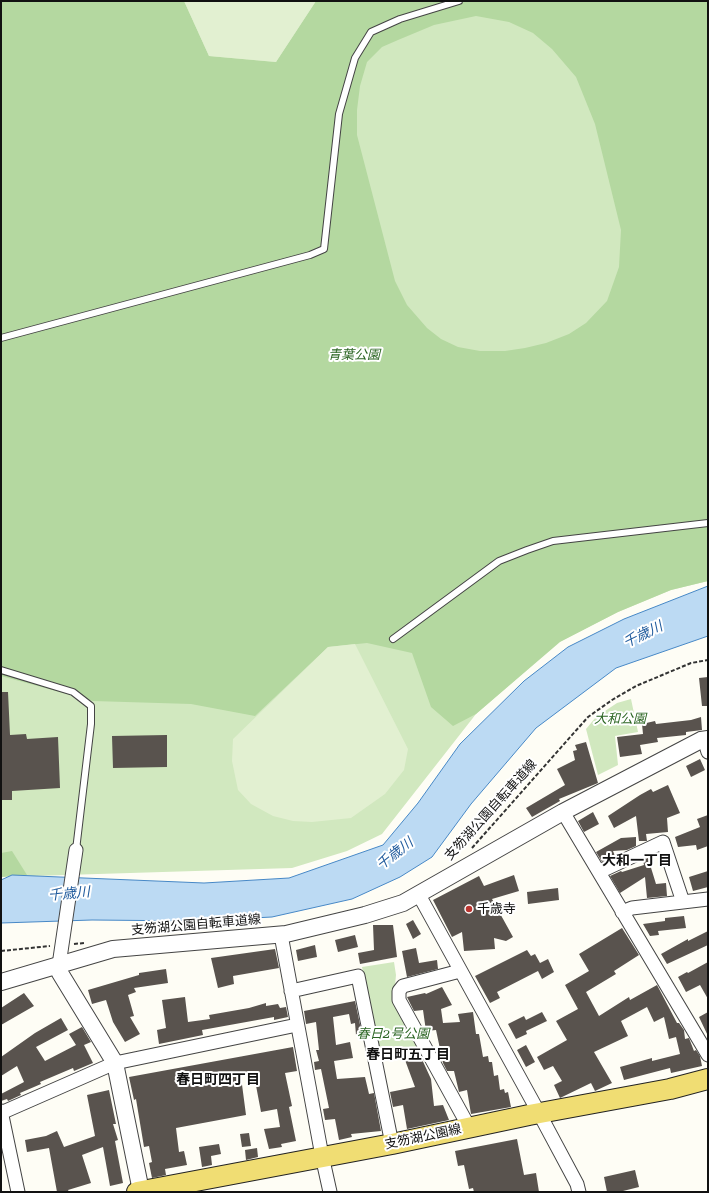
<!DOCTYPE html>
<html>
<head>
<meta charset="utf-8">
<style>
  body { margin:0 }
  #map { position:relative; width:709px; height:1193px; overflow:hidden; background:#fefdf5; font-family:"Roboto Serif",serif }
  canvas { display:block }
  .frame { position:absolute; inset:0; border:2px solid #111; pointer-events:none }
</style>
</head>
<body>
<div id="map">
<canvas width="709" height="1193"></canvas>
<div class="frame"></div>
</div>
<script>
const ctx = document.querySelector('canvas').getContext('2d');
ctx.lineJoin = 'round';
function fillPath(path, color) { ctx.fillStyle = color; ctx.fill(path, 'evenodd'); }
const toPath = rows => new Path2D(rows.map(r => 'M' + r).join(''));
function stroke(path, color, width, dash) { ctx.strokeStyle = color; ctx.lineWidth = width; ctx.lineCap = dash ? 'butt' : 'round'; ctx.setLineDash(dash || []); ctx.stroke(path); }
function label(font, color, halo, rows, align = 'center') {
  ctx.font = font + ' "Roboto Serif","Noto Sans JP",serif'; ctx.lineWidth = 4; ctx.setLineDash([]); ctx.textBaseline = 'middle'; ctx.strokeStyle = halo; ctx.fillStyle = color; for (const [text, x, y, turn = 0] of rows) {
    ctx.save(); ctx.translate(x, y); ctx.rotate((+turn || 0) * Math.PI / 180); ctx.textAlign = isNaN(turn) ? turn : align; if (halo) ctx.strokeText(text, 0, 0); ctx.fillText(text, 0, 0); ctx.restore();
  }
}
fillPath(toPath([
  [1,1,708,1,708,581,671,590,618,612,559,642,476,714,382,834,347,851,292,868,1,877],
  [631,699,638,732,615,736,618,765,598,775,586,729,596,717,617,703],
  [394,962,396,975,394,996,419,1047,379,1057,362,967]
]), '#d1e8bf');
fillPath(toPath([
  [1,1,184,1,209,56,276,62,316,1,708,1,708,581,671,590,618,612,560,642,476,714,453,726,431,707,412,653,367,643,328,647,255,716,191,704,93,701,1,676],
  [476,16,509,22,533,33,552,49,576,77,595,124,621,230,619,267,607,301,586,323,569,334,546,343,525,348,505,351,480,351,458,347,441,339,427,328,407,305,395,281,357,135,357,110,360,86,367,62,382,47,398,40,434,25],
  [12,851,27,875,1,877,1,853]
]), '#b4d8a0');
fillPath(toPath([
  [184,1,316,1,276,62,209,56],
  [355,644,408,749,404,770,385,794,351,818,312,822,293,821,273,816,251,804,238,790,232,761,233,739,328,647]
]), '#e2f0d1');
const water = toPath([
  [708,586,708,636,616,668,536,728,471,804,432,857,400,877,352,899,272,917,196,921,92,920,1,923,1,880,12,875,204,883,289,878,383,845,418,803,460,744,524,681,568,647,624,619,708,586]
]);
fillPath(water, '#bcdaf3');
stroke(water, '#4788c6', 1);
fillPath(toPath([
  [708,677,708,706,702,706,699,678],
  [1,692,8,692,10,735,26,734,27,739,58,737,60,788,12,791,12,800,1,800],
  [701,717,702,730,686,732,686,735,657,738,658,742,640,745,642,754,620,757,617,737,643,734,642,724,655,721,656,724,691,720],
  [167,735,167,767,113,768,112,736],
  [586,742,598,783,559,799,560,801,532,817,526,808,565,785,557,769,575,760,573,751,577,750,575,745],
  [700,759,705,770,691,777,686,766],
  [668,785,680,813,667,818,668,832,646,834,647,841,639,841,636,816,614,828,608,816,640,795,651,789,653,792],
  [593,812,599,824,584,832,578,821],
  [708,815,708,846,697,850,696,845,678,847,675,837,700,827,697,819],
  [636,837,636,846,627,850,613,851,615,856,602,862,596,852,621,838],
  [648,858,656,884,666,883,667,896,647,898,645,877,620,893,610,876,621,871,622,872,644,865,643,860],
  [708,871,708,887,693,891,689,877],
  [514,875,519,891,492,899,513,937,506,941,494,938,495,949,464,951,462,932,452,937,433,900,479,876,484,886],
  [558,888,559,900,528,904,527,892],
  [684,916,686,928,658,931,659,935,650,936,643,924,665,921,665,918],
  [413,920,421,934,413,939,406,924],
  [373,925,393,925,397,957,360,964,358,953,374,950],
  [622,928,639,955,614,971,616,974,586,992,599,1016,629,997,630,1000,657,985,677,1023,679,1023,684,1030,685,1039,689,1038,694,1051,696,1050,700,1056,702,1066,671,1073,670,1068,624,1080,620,1067,652,1058,652,1061,680,1054,676,1037,669,1039,664,1017,654,1022,647,1007,621,1021,628,1036,594,1052,612,1083,595,1091,591,1083,560,1098,554,1085,562,1081,553,1066,544,1070,537,1057,567,1040,556,1021,578,1009,565,985,589,971,579,954],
  [708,931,708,945,667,964,661,954,688,939,688,941],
  [355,935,358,947,338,952,335,940],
  [315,945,317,957,298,961,296,950],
  [416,948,419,963,437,960,438,969,407,977,402,951],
  [275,949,279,968,233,976,234,984,218,988,211,958],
  [527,950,531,956,535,954,540,963,548,959,554,972,542,979,538,971,497,992,500,998,490,1003,475,976],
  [708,962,708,999,700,985,686,992,678,977,687,972,688,973],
  [166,969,168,983,134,988,136,992,128,995,134,1016,130,1017,140,1034,125,1042,113,1022,106,1000,92,1004,88,990,139,975,139,973],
  [442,987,452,1005,441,1009,443,1023,460,1022,458,1014,473,1012,476,1034,479,1034,483,1057,488,1056,489,1062,492,1062,494,1076,498,1075,500,1090,504,1089,505,1093,508,1092,511,1107,471,1114,467,1090,459,1092,454,1071,447,1071,443,1063,436,1030,426,1031,423,1010,414,1011,407,997,425,993,426,994],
  [24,993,34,1006,1,1025,1,1008],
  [185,997,188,1022,210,1019,209,1015,249,1008,266,1003,266,1006,278,1004,280,1008,286,1007,288,1017,274,1020,274,1017,202,1030,203,1035,159,1044,157,1030,166,1028,162,1000],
  [355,1001,362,1034,356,1035,355,1023,351,1024,349,1014,333,1017,336,1045,350,1042,353,1058,334,1061,337,1079,365,1077,369,1094,374,1093,381,1131,351,1134,352,1137,339,1140,335,1119,325,1120,323,1109,329,1108,321,1069,315,1070,314,1062,319,1061,316,1050,319,1050,316,1022,306,1024,304,1011],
  [542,1012,547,1021,526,1031,527,1034,516,1039,508,1024,524,1016,526,1020],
  [708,1012,708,1036,699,1017],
  [61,1018,68,1030,36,1047,45,1061,76,1045,69,1034,82,1027,91,1042,84,1045,93,1063,74,1071,73,1068,40,1082,41,1084,20,1093,21,1095,8,1101,7,1099,1,1101,1,1094,24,1082,17,1066,1,1076,1,1057,35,1033],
  [526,1045,535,1062,526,1067,517,1050],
  [293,1047,297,1071,285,1073,292,1106,289,1107,296,1141,281,1144,282,1147,269,1149,264,1129,280,1127,277,1109,261,1112,254,1075,241,1077,246,1115,176,1128,179,1152,184,1151,187,1165,165,1169,166,1175,152,1178,149,1163,152,1162,149,1146,144,1147,136,1099,134,1100,129,1077],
  [420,1055,431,1079,434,1106,443,1105,449,1120,407,1129,403,1105,393,1107,390,1092,415,1087,405,1060],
  [109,1090,116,1124,113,1124,118,1140,115,1141,123,1183,110,1186,103,1147,82,1155,91,1183,68,1190,69,1192,57,1192,49,1148,27,1152,25,1140,46,1136,57,1131,64,1147,95,1136,87,1095],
  [249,1133,251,1146,242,1147,240,1134],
  [517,1139,524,1175,536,1173,539,1192,474,1192,473,1188,469,1189,464,1165,458,1166,455,1151],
  [219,1144,221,1154,211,1156,212,1165,202,1167,199,1147],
  [257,1148,258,1157,246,1160,245,1150],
  [635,1170,639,1187,619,1192,607,1192,604,1177]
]), '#59534e');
const service = toPath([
  [1,338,310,255,324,249,339,114,355,58,371,32,400,19,459,1],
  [393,639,499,561,527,550,553,541,708,523],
  [1,670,73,692,91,706,91,724,76,850]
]);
const minor = toPath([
  [704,739,708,752],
  [563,812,708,1055],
  [599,872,663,842,683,902],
  [419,895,539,1113,577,1184,579,1192],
  [622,912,632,908,708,899],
  [281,935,322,1156,330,1192],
  [59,965,76,850],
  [460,971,403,986,399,991,399,1000,469,1127],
  [291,991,358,976,392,1144],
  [1,1111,18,1192],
  [1,1113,115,1063,297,1025]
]);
const tertiary = toPath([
  [59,965,60,973,115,1063,141,1191],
  [1,982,113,949,286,934,365,915,403,903,563,812,701,740,708,739]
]);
const primary = toPath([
  [137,1192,392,1144,529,1115,670,1089,708,1079]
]);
stroke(service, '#444', 8);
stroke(minor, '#444', 15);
stroke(tertiary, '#444', 18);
stroke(primary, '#222', 22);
stroke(toPath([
  [472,848,588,717,612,700,636,686,691,663,708,660],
  [74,944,84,943],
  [1,951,50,946]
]), '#333', 2, [4, 2]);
stroke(service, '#fff', 6);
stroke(minor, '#fff', 13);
stroke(tertiary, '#fff', 16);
stroke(primary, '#f0dd73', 20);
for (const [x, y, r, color] of [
  [469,909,4,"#ba3530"]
]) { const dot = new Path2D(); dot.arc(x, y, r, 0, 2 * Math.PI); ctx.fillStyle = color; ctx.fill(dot); stroke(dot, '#fff', 1.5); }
label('italic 13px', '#2c6624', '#fff', [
  ["青葉公園",354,355],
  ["大和公園",620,719],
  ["春日2号公園",393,1034]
]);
label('13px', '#111', '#fff', [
  ["支笏湖公園自転車道線",491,810,-48],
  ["支笏湖公園自転車道線",196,925,-5],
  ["支笏湖公園線",423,1137,-12]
]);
label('13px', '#111', '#fff', [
  ["千歳寺",477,909]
], 'left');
label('italic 14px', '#205b9d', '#fff', [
  ["千歳川",643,635,-26],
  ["千歳川",395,854,-38],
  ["千歳川",69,894,-5]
]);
label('bold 14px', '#111', '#fff', [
  ["大和一丁目",637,861],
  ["春日町五丁目",408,1055],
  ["春日町四丁目",218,1080]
]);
</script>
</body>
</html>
